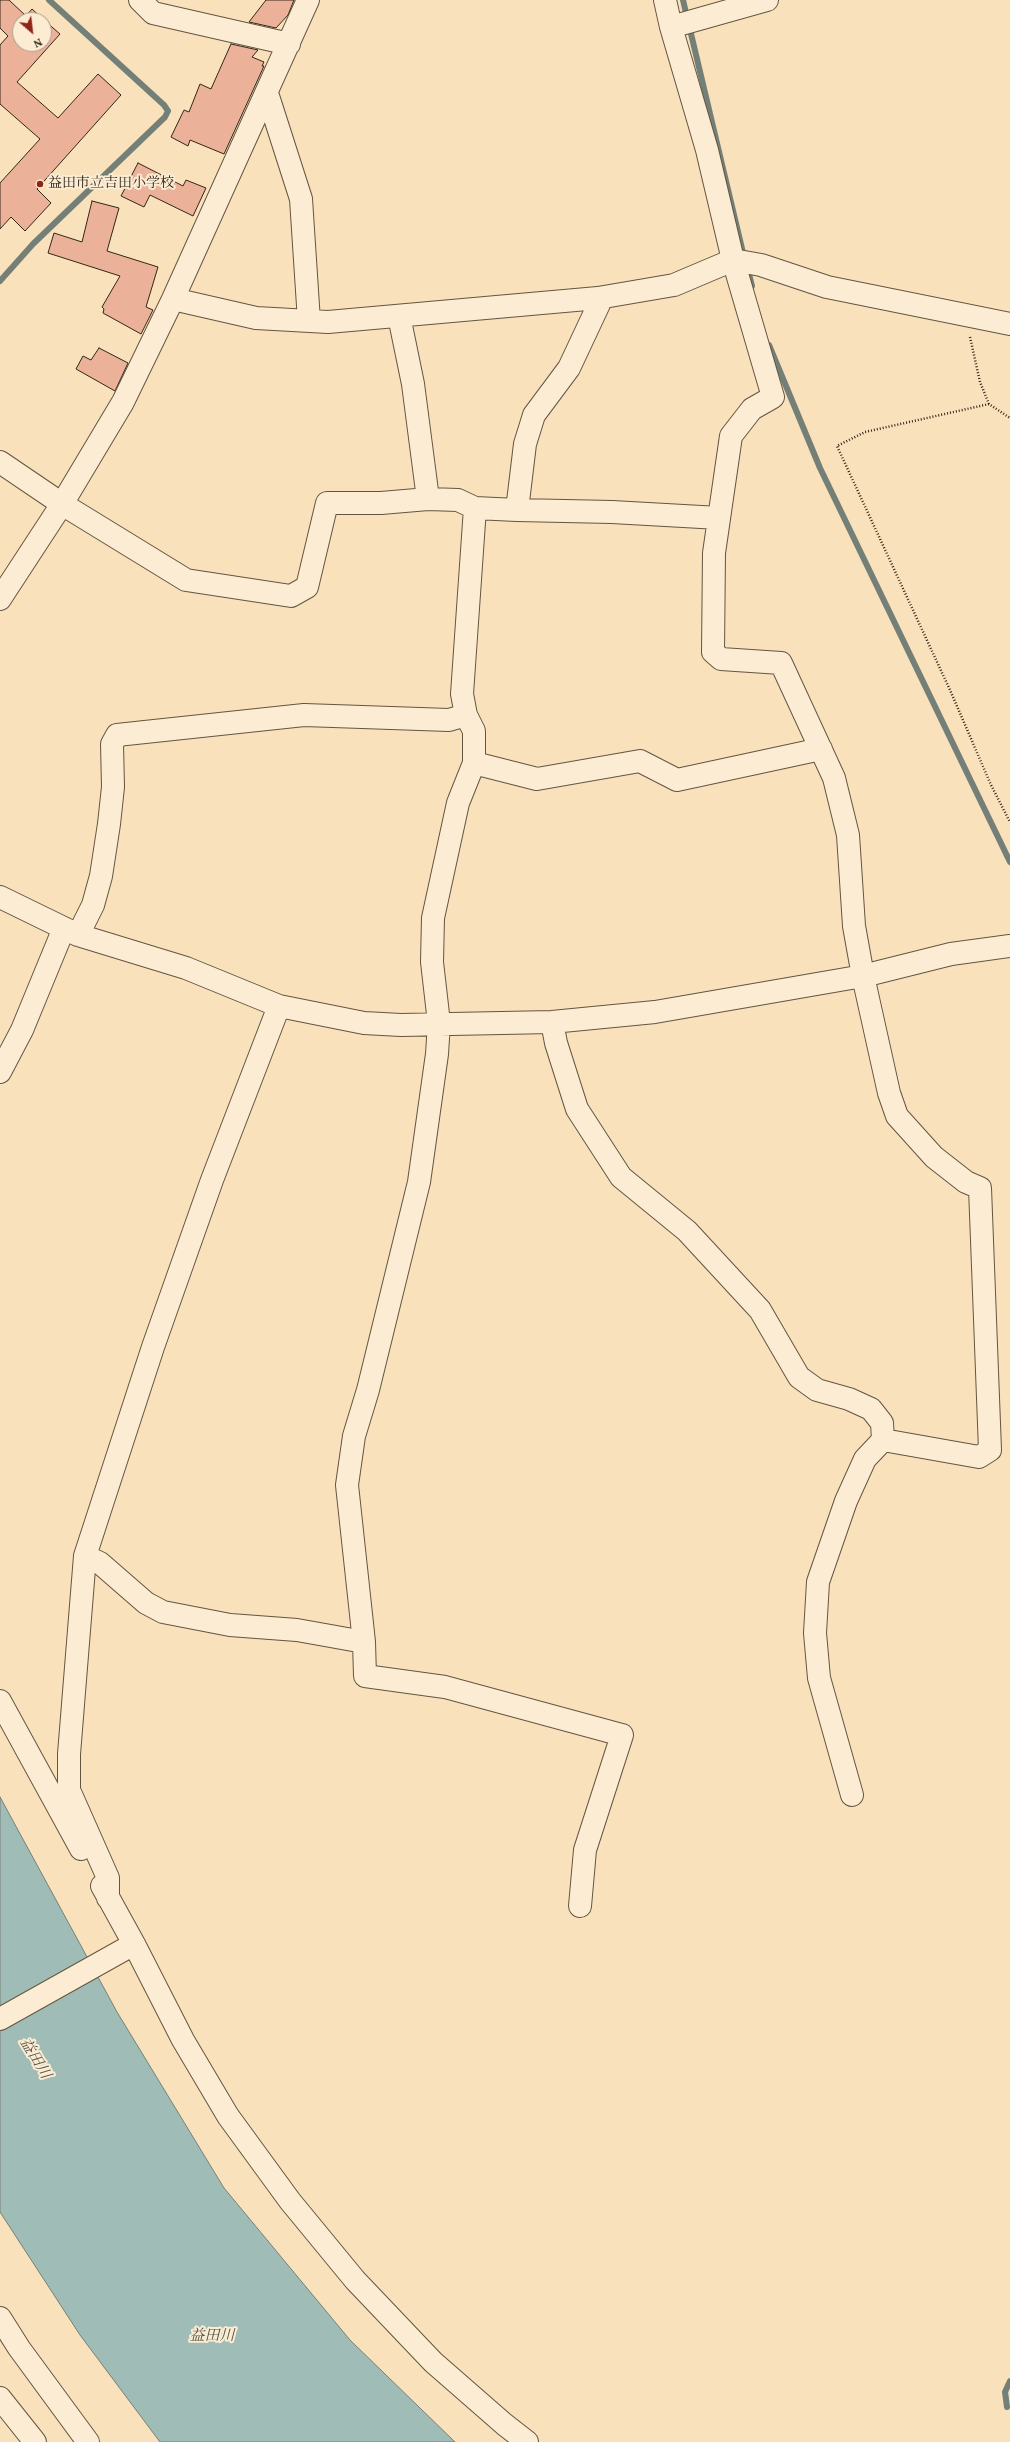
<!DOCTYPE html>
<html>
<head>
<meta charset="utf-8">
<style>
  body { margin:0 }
  #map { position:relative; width:1010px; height:2442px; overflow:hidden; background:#f9e1bb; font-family:Vollkorn,serif }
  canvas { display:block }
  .north { position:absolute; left:12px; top:12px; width:40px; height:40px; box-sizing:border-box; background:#fbecd3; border:1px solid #ab9d88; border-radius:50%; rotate:152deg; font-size:11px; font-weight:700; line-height:16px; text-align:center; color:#322618 }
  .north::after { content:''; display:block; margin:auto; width:14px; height:18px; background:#8f2418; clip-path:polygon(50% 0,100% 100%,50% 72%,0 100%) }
</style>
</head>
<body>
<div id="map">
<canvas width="1010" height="2442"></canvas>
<div class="north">N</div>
</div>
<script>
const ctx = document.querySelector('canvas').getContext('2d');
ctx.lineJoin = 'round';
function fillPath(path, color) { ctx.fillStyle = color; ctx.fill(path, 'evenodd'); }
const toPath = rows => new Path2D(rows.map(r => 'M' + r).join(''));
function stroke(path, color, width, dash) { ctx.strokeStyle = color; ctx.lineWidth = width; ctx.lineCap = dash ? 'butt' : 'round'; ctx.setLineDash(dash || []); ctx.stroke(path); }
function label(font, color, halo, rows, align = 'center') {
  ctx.font = font + ' Vollkorn,"Noto Serif JP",serif'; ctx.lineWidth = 4; ctx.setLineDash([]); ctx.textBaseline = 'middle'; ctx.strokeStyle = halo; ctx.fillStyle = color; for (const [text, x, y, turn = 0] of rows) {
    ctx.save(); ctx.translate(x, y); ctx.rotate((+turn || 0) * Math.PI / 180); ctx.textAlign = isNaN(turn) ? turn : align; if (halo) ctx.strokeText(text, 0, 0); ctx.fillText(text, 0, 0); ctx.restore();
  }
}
const water = toPath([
  [0,1797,117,2012,224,2188,350,2340,455,2442,160,2442,80,2335,0,2212,0,1797]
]);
fillPath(water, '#a0bcb7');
stroke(water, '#748077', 1);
stroke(toPath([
  [683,0,744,257],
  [747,266,752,286],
  [0,281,33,244,165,117,168,111,164,105,49,0],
  [769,345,820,468,1010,862],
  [1007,2407,1005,2392,1010,2381]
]), '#748077', 6);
const building = toPath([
  [0,0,9,0,26,16,32,9,44,20,20,20,20,44,44,44,44,20,60,34,17,82,58,118,98,74,121,95,37,189,51,203,25,231,11,217,0,229,0,183,40,139,0,104,0,45,8,36,0,28,0,0],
  [266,0,294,0,288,15,276,28,249,22,266,0],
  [231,44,258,50,252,57,264,62,262,66,264,66,224,154,190,140,188,146,171,137,184,110,189,112,200,84,211,89,231,44],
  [138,163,183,186,186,180,206,188,193,216,150,195,144,207,121,196,138,163],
  [92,201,119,208,107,251,158,267,146,307,153,310,141,334,103,313,104,309,102,307,120,276,48,253,54,233,82,242,92,201],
  [99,348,128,363,115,391,76,369,83,356,91,360,99,348]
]);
fillPath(building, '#ecb199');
stroke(building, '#322618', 1);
const minor = toPath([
  [140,0,153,13,289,44],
  [665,0,671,27],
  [267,93,301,199,309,321],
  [173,299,256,318,328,322,598,298,674,285,733,260,761,265,827,287,1010,324],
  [399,316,413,384,428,499,458,500,475,508],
  [0,462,62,504,186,580,291,596,307,587,327,503,381,503,428,499],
  [517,510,612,512,719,518],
  [0,599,62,504,123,402,173,299,308,0],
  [474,763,537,779,640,761,677,780,821,749],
  [0,897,78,935,186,968,279,1006,364,1023,401,1025,552,1022,655,1012,863,976,951,954,1010,946],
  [78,935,93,905,101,876,109,824,113,787,112,744,117,735,304,715,449,720,466,715],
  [552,1022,556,1043,577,1109,621,1177,687,1231,760,1310,799,1377,817,1390,849,1399,871,1409,882,1423,883,1440,979,1457,990,1450,980,1188,966,1182,934,1157,897,1116,889,1093,863,976,854,926,848,835,834,778,781,663,721,659,713,652,714,553,731,436,752,409,773,397,733,260,707,150,671,27,767,0],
  [0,1072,22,1030,64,928],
  [85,1556,100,1563,146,1603,163,1612,230,1625,297,1630,364,1642],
  [0,1701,81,1849],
  [852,1795,819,1678,815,1633,818,1582,846,1501,865,1459,883,1440],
  [102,1886,134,1944,183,2040,228,2116,290,2201,355,2280,433,2362,504,2424,527,2442],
  [108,1898,108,1878,69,1790,69,1754,85,1556,153,1347,212,1180,279,1006],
  [580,1906,585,1850,622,1735,445,1687,365,1676,364,1642,347,1485,354,1436,368,1390,419,1182,437,1054,439,1023,432,962,433,918,458,803,474,763,474,731,466,715,462,694,475,508,517,510,525,444,534,415,569,368,599,304,598,298],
  [0,2019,134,1944],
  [0,2318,19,2348,88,2442],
  [0,2398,35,2442]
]);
stroke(minor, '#645541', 24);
stroke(toPath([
  [970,337,980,382,989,404,1010,418],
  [989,404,865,432,837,446,950,690,991,785,1010,822]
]), '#322618', 2.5, [1, 2]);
stroke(minor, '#fbecd3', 22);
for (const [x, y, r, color] of [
  [40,184,4,"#8f2418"]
]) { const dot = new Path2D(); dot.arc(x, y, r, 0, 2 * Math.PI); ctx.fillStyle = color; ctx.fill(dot); stroke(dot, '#fbecd3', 1.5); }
label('14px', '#322618', '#fbecd3', [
  ["益田市立吉田小学校",48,184]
], 'left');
label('italic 15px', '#535348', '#fbecd3', [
  ["益田川",34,2059,59],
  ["益田川",212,2337]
]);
</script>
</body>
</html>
